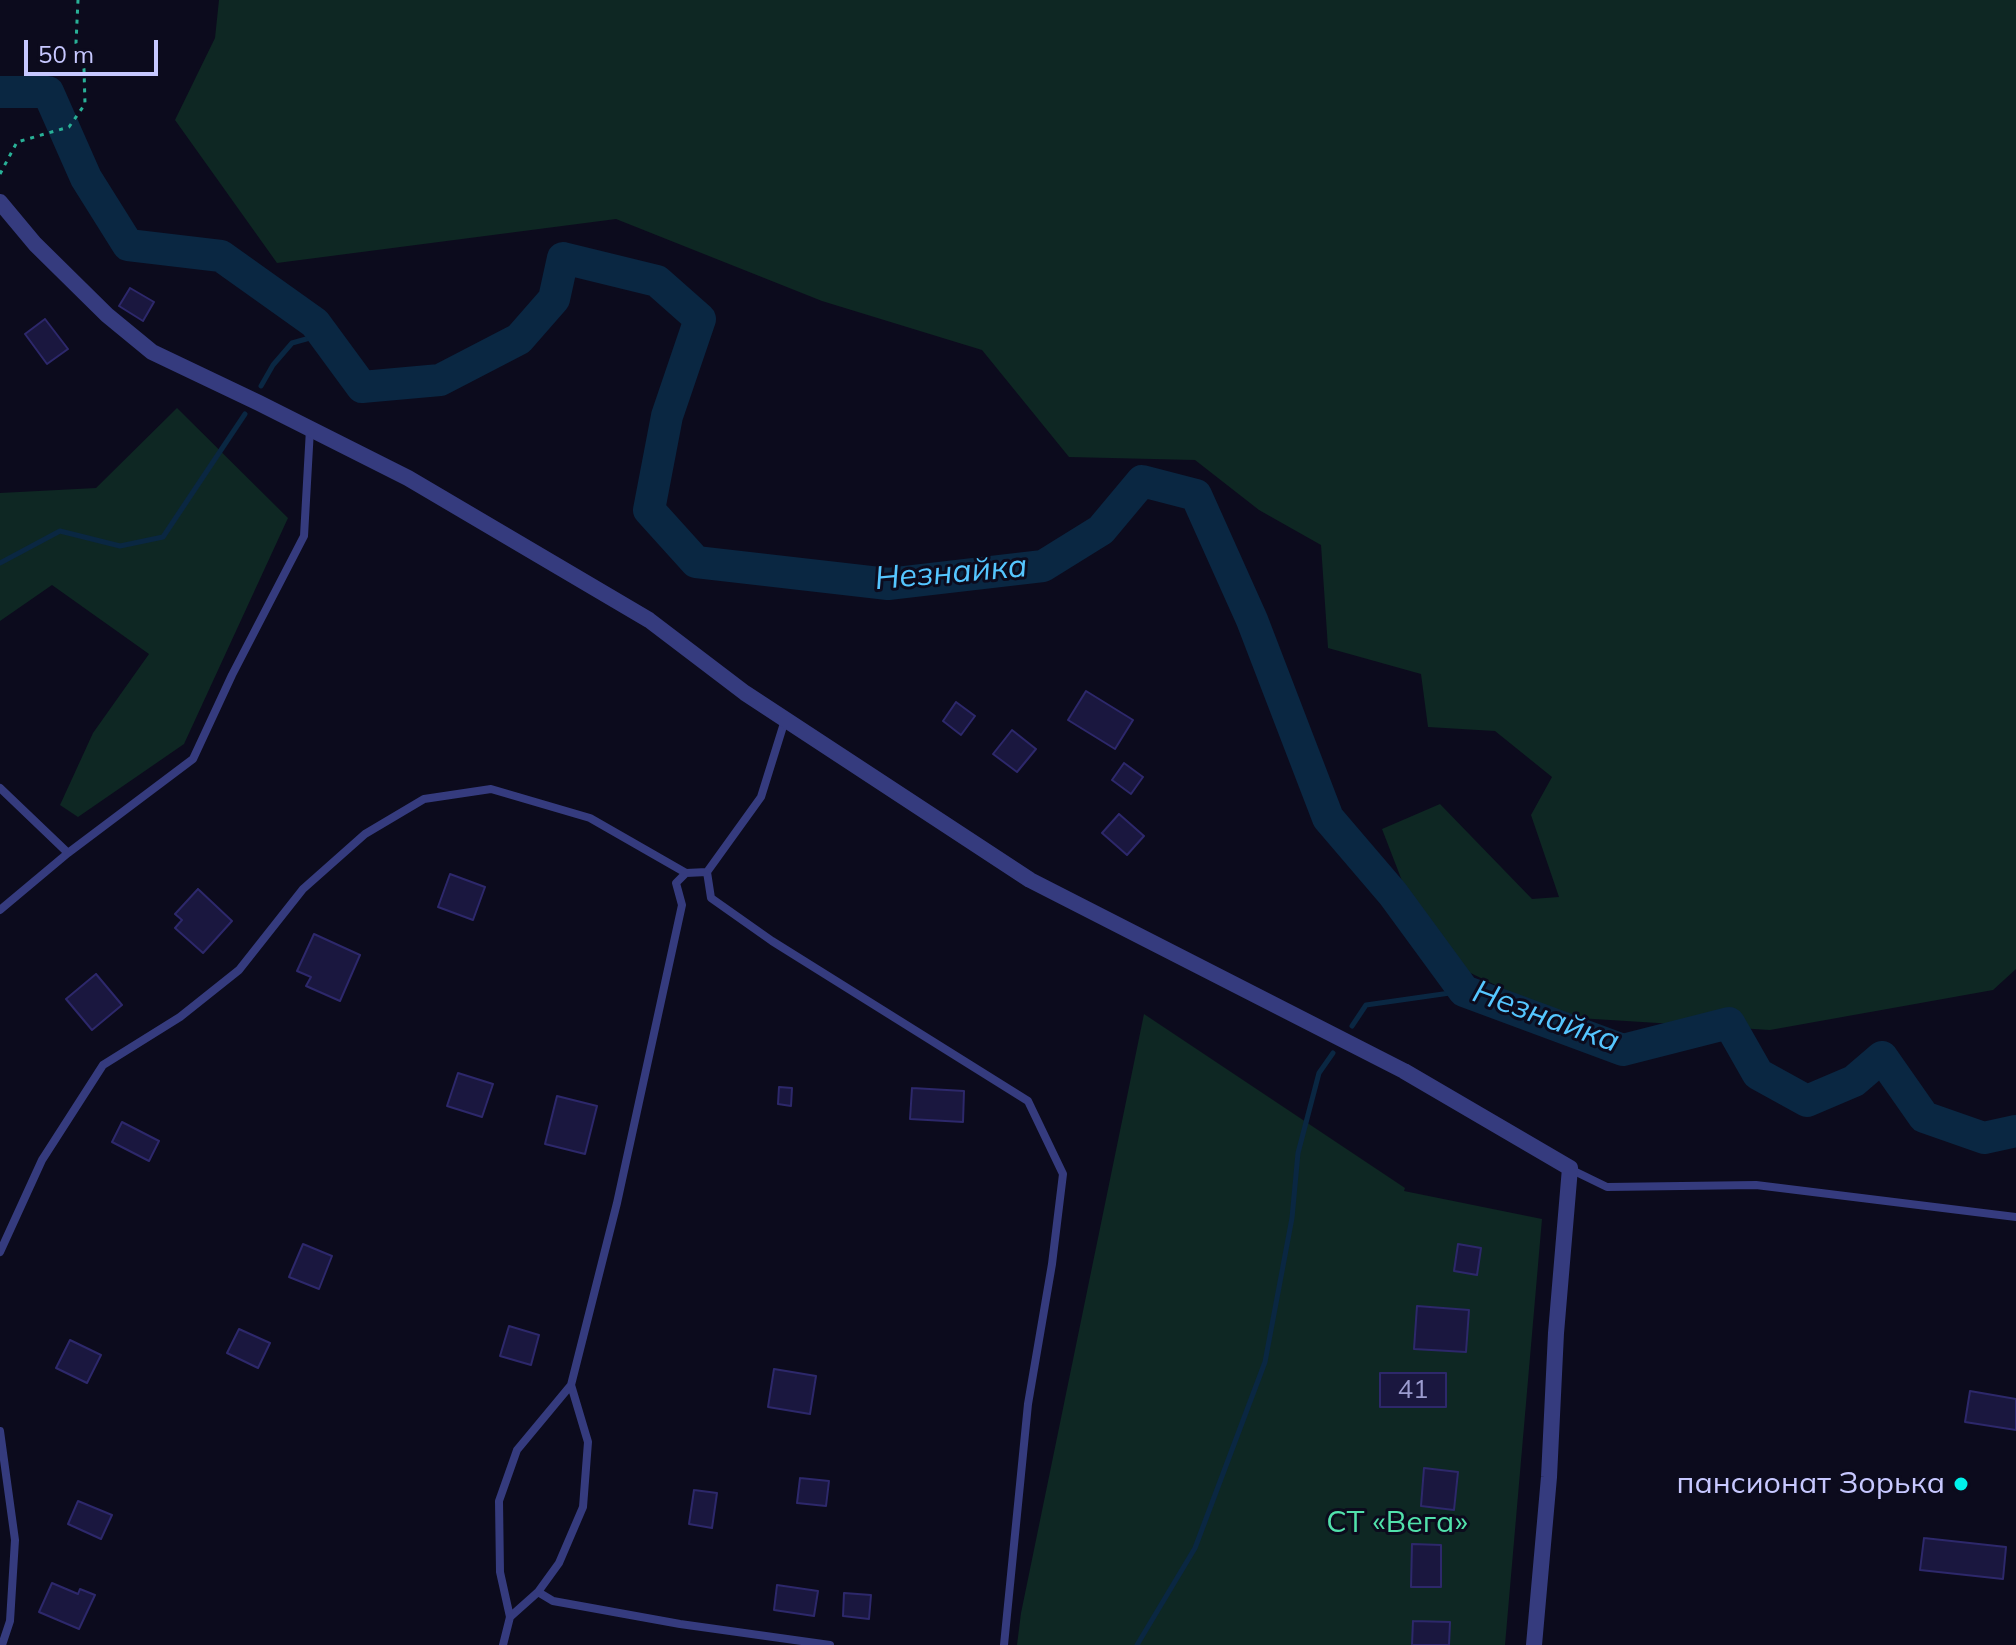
<!DOCTYPE html>
<html>
<head>
<meta charset="utf-8">
<style>
  body { margin:0 }
  #map { position:relative; width:2016px; height:1645px; overflow:hidden; background:#0c0b1d; font-family:Mulish,sans-serif }
  canvas { display:block }
  .scale { position:absolute; left:24px; top:40px; width:134px; height:36px; box-sizing:border-box; border:4px solid #c7c8ff; border-top:0; padding-left:10px; font-size:24px; line-height:28px; white-space:nowrap; color:#c7c8ff; -webkit-text-stroke:6px #0c0b1d; paint-order:stroke }
</style>
</head>
<body>
<div id="map">
<canvas width="2016" height="1645"></canvas>
<div class="scale">50 m</div>
</div>
<script>
const ctx = document.querySelector('canvas').getContext('2d');
ctx.lineJoin = 'round';
function fillPath(path, color) { ctx.fillStyle = color; ctx.fill(path, 'evenodd'); }
const toPath = rows => new Path2D(rows.map(r => 'M' + r).join(''));
function stroke(path, color, width, dash) { ctx.strokeStyle = color; ctx.lineWidth = width; ctx.lineCap = dash ? 'butt' : 'round'; ctx.setLineDash(dash || []); ctx.stroke(path); }
function label(font, color, halo, rows, align = 'center') {
  ctx.font = font + ' Mulish,sans-serif'; ctx.lineWidth = 6; ctx.setLineDash([]); ctx.textBaseline = 'middle'; ctx.strokeStyle = halo; ctx.fillStyle = color; for (const [text, x, y, turn = 0] of rows) {
    ctx.save(); ctx.translate(x, y); ctx.rotate((+turn || 0) * Math.PI / 180); ctx.textAlign = isNaN(turn) ? turn : align; if (halo) ctx.strokeText(text, 0, 0); ctx.fillText(text, 0, 0); ctx.restore();
  }
}
fillPath(toPath([
  [219,0,2016,0,2016,969,1993,990,1770,1030,1562,1017,1458,967,1404,886,1382,829,1440,804,1532,899,1559,897,1531,815,1552,777,1495,731,1428,727,1421,674,1328,648,1321,545,1259,510,1195,460,1069,457,982,350,822,301,616,219,277,263,175,120,215,38],
  [177,408,288,518,184,744,78,817,60,805,93,733,149,654,52,585,0,621,0,493,96,488],
  [1144,1014,1405,1188,1404,1191,1542,1219,1505,1645,1017,1645,1021,1613]
]), '#0e2723');
stroke(toPath([
  [261,386,273,365,292,343,324,334],
  [0,563,60,531,120,546,163,537,245,414],
  [1352,1026,1366,1005,1464,991],
  [1137,1645,1195,1548,1265,1362,1292,1218,1298,1153,1319,1073,1333,1053]
]), '#0a2742', 5);
stroke(toPath([
  [0,92,48,92,86,178,128,245,221,256,315,323,362,387,440,380,519,339,554,299,563,258,657,281,700,319,667,416,649,510,696,562,888,584,1043,566,1101,530,1142,481,1196,495,1252,620,1328,818,1393,894,1464,991,1623,1050,1729,1023,1758,1074,1807,1101,1854,1081,1882,1057,1924,1117,1984,1138,2016,1131]
]), '#0a2742', 32);
const building = toPath([
  [130,288,154,302,143,321,119,306,130,288],
  [45,319,68,349,47,364,25,334,45,319],
  [1086,691,1133,720,1115,749,1068,720,1086,691],
  [956,702,975,716,961,735,943,721,956,702],
  [1012,730,1036,749,1017,772,993,754,1012,730],
  [1124,763,1143,777,1131,794,1112,780,1124,763],
  [1119,814,1144,836,1127,855,1102,833,1119,814],
  [450,874,485,887,473,920,438,907,450,874],
  [198,889,232,921,203,953,175,928,182,920,175,914,198,889],
  [314,934,360,955,340,1001,306,986,311,977,297,971,314,934],
  [96,974,122,1005,92,1030,66,999,96,974],
  [458,1073,493,1084,482,1117,447,1106,458,1073],
  [779,1087,792,1088,791,1106,778,1104,779,1087],
  [912,1088,964,1091,963,1122,910,1119,912,1088],
  [557,1096,597,1106,585,1154,545,1144,557,1096],
  [122,1122,159,1141,149,1161,112,1142,122,1122],
  [303,1244,332,1256,319,1289,289,1277,303,1244],
  [1458,1244,1481,1248,1477,1275,1454,1271,1458,1244],
  [1417,1306,1469,1310,1466,1352,1414,1349,1417,1306],
  [509,1326,539,1335,531,1365,500,1356,509,1326],
  [239,1329,270,1343,258,1368,227,1353,239,1329],
  [70,1340,101,1355,87,1383,56,1368,70,1340],
  [774,1369,816,1376,810,1414,768,1407,774,1369],
  [1380,1373,1446,1373,1446,1407,1380,1407,1380,1373],
  [1970,1391,2016,1399,2016,1430,1965,1422,1970,1391],
  [1424,1468,1458,1472,1454,1510,1421,1506,1424,1468],
  [800,1478,829,1481,826,1506,797,1503,800,1478],
  [694,1490,717,1493,712,1528,689,1524,694,1490],
  [78,1501,112,1515,101,1539,68,1524,78,1501],
  [1924,1538,2006,1547,2003,1579,1920,1570,1924,1538],
  [1412,1544,1441,1545,1441,1587,1411,1587,1412,1544],
  [52,1583,78,1594,80,1589,95,1595,79,1629,39,1612,52,1583],
  [777,1585,818,1591,814,1616,774,1610,777,1585],
  [844,1593,871,1595,869,1619,843,1616,844,1593],
  [1413,1621,1450,1622,1449,1645,1412,1645,1413,1621]
]);
fillPath(building, '#1a173f');
stroke(building, '#2d286b', 2);
stroke(toPath([
  [0,174,17,142,69,127,85,104,84,69,76,43,78,0]
]), '#29b197', 3, [4, 6]);
stroke(toPath([
  [0,788,68,853],
  [707,872,711,898,772,941,1028,1101,1063,1174,1052,1264,1028,1404,1004,1645],
  [0,910,68,853,193,759,232,675,304,536,310,429],
  [1570,1169,1607,1187,1756,1185,2016,1217],
  [0,1252,42,1160,103,1065,180,1017,239,970,303,889,365,834,424,799,491,789,590,818,686,873],
  [0,1431,15,1540,10,1621,2,1645],
  [538,1592,553,1601,680,1624,830,1645],
  [510,1617,538,1592,559,1563,583,1507,588,1442,571,1385],
  [503,1645,510,1617,500,1572,499,1501,517,1450,571,1385,617,1203,682,905,676,883,686,873,707,872,761,797,785,720]
]), '#353b7e', 8);
stroke(toPath([
  [0,202,35,244,107,315,152,352,259,403,408,478,649,620,745,693,1030,880,1404,1071,1570,1168,1556,1333,1549,1477,1534,1645]
]), '#353b7e', 16);
for (const [x, y, r, color] of [
  [1961,1484,8,"#00f2eb"]
]) { const dot = new Path2D(); dot.arc(x, y, r, 0, 2 * Math.PI); ctx.fillStyle = color; ctx.fill(dot); stroke(dot, '#0c0b1d', 3); }
label('26px', '#9c9ccf', null, [
  ["41",1413,1390]
]);
label('30px', '#c7c8ff', '#0c0b1d', [
  ["пансионат Зорька",1945,1484]
], 'right');
label('30px', '#51e1ab', '#0c0b1d', [
  ["СТ «Вега»",1397,1523]
]);
label('italic 32px', '#55c6ff', '#0c0b1d', [
  ["Незнайка",951,573,-5],
  ["Незнайка",1546,1017,20]
]);
</script>
</body>
</html>
